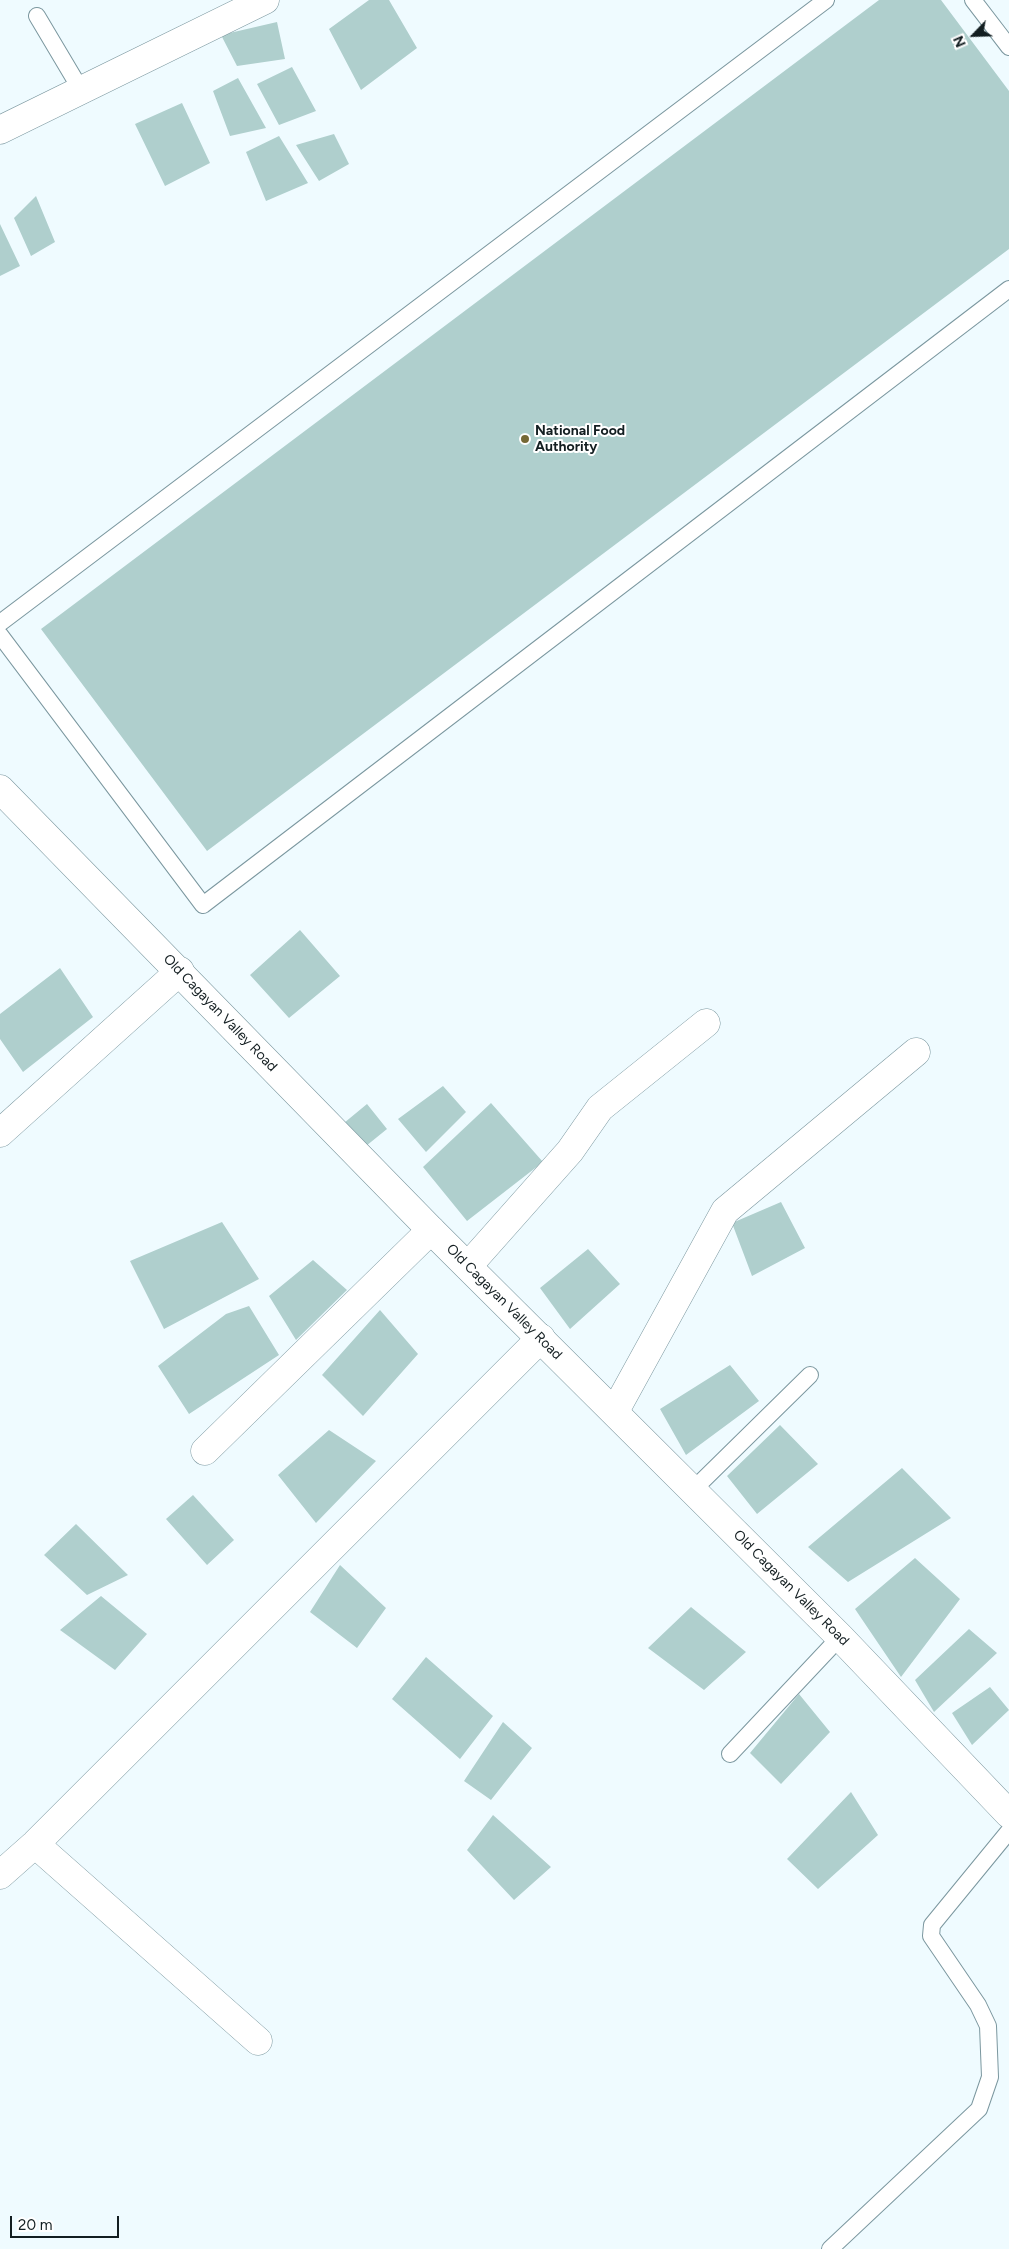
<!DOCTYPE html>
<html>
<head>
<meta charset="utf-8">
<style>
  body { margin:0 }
  #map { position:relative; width:1009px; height:2249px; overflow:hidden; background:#effbff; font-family:Figtree,sans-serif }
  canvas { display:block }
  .north { position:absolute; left:949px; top:10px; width:50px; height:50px; -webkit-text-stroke:4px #fff; paint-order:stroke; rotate:246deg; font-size:14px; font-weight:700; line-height:20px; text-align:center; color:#131e21 }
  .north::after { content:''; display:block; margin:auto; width:18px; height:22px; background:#131e21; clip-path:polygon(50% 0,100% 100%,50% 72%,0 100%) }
  .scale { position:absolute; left:10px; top:2216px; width:109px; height:22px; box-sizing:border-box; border:2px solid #131e21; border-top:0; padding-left:6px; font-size:15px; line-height:18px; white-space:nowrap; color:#131e21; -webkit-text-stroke:4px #fff; paint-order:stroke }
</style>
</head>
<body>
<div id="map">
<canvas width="1009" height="2249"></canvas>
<div class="north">N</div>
<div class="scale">20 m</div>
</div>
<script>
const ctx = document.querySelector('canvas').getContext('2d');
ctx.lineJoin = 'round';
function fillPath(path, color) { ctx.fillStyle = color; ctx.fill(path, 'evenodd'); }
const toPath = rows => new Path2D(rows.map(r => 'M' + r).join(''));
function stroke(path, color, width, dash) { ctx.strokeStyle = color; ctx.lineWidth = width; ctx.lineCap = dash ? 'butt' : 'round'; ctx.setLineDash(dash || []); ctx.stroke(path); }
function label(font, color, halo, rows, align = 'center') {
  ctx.font = font + ' Figtree,sans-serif'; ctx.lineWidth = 4; ctx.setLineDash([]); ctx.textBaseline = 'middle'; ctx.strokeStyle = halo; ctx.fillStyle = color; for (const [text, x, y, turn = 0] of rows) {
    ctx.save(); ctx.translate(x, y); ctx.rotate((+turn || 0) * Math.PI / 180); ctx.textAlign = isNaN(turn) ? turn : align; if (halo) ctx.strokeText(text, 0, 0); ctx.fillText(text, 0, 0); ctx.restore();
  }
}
fillPath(toPath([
  [369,0,389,0,417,48,361,90,329,29],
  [879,0,941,0,1009,91,1009,249,207,851,41,629],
  [277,22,285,59,237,66,221,35],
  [292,67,316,111,279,125,257,84],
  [238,78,266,128,230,136,213,91],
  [182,103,210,163,165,186,135,124],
  [334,134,349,164,319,181,296,145],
  [279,136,308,183,266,201,246,152],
  [36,196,55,242,31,256,14,218],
  [0,224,20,266,0,276],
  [300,930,340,976,289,1018,250,975],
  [60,968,93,1017,23,1072,0,1039,0,1014],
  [443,1086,466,1112,426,1152,398,1119],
  [491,1103,543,1162,467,1221,423,1167],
  [367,1104,387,1129,366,1146,344,1123],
  [781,1202,805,1248,752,1276,732,1223],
  [222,1222,259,1279,164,1329,130,1261],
  [588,1249,620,1284,570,1329,540,1288],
  [313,1260,347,1290,296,1340,269,1296],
  [249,1306,279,1355,189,1414,158,1366,226,1314],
  [380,1310,418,1354,363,1416,322,1375],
  [730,1365,759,1401,686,1455,660,1409],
  [780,1425,818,1464,757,1514,727,1476],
  [329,1430,376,1461,316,1523,278,1475],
  [902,1468,951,1518,848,1582,808,1547],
  [193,1495,234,1540,207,1565,166,1519],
  [76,1524,128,1575,87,1595,44,1555],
  [915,1558,960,1599,901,1677,855,1609],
  [340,1565,386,1608,357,1648,310,1612],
  [101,1596,147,1634,115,1670,60,1630],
  [691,1607,746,1652,704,1690,648,1648],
  [969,1629,997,1653,934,1712,915,1680],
  [426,1657,493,1716,460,1759,392,1699],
  [990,1687,1009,1710,972,1745,952,1713],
  [799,1694,830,1732,781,1784,750,1753],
  [503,1722,532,1748,491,1800,464,1781],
  [851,1792,878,1835,818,1889,787,1859],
  [493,1815,551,1867,514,1900,467,1850]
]), '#afcfcd');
const lane = toPath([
  [973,0,1009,47],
  [37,16,81,90],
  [0,623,826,0],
  [0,635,203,905,1009,289],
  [693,1490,810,1375],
  [730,1754,840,1637],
  [830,2249,979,2109,990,2077,988,2026,978,2005,931,1936,932,1925,1009,1831]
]);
const street = toPath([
  [0,130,265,0],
  [0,1133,180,971],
  [468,1266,570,1151,600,1108,706,1023],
  [615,1411,725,1211,916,1052],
  [205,1451,431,1230],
  [35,1844,258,2041],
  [0,1875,35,1844,541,1338]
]);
const secondary = toPath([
  [0,789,431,1230,840,1637,1009,1814]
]);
stroke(lane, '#7b979f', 18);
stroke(street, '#7b979f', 29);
stroke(secondary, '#7b979f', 29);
stroke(lane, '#fff', 16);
stroke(street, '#fff', 28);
stroke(secondary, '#fff', 28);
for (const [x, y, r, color] of [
  [525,439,5,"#756835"]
]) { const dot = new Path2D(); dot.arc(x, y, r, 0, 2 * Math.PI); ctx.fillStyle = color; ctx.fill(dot); stroke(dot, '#fff', 2); }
label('bold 14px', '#131e21', '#fff', [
  ["National Food",535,431],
  ["Authority",535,447]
], 'left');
label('14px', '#131e21', '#fff', [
  ["Old Cagayan Valley Road",220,1013,46],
  ["Old Cagayan Valley Road",504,1302,45],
  ["Old Cagayan Valley Road",791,1588,45]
]);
</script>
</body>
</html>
